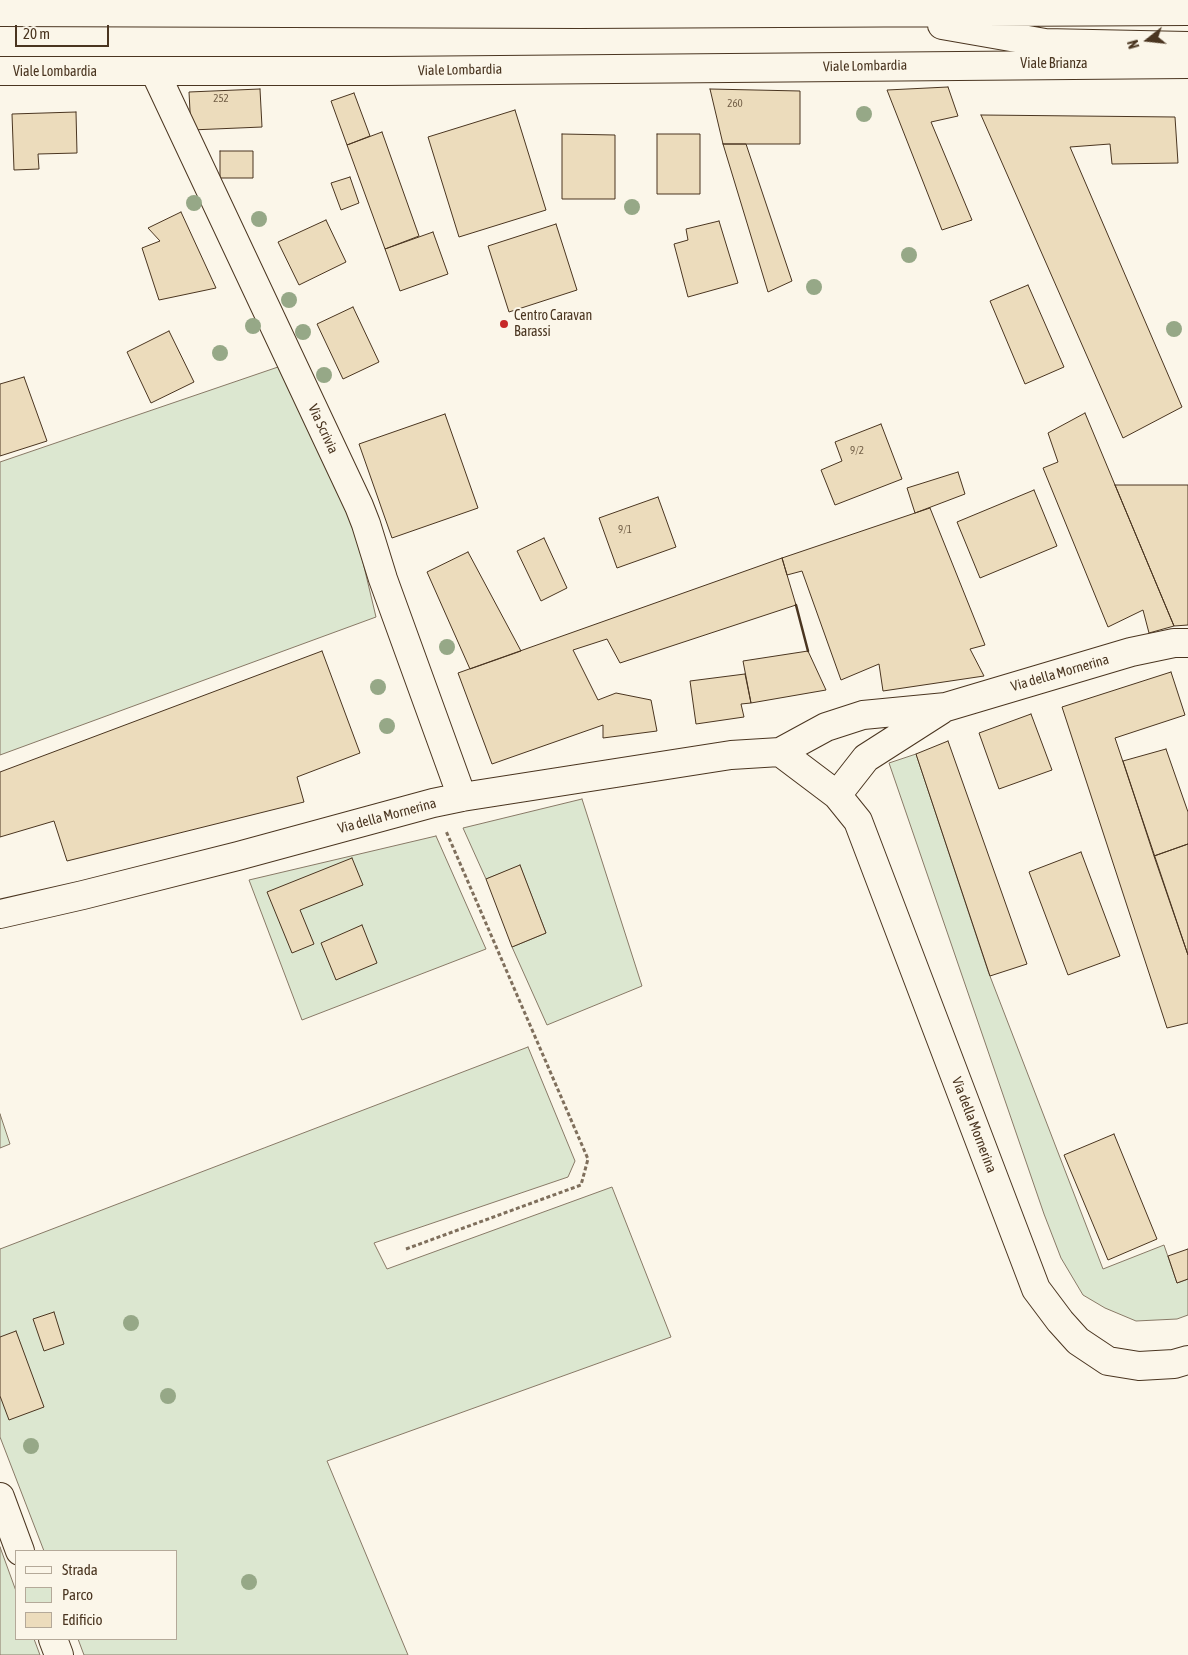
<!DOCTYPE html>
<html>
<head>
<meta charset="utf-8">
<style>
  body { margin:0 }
  #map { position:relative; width:1188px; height:1655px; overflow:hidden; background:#fbf6e9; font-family:"Asap Condensed",sans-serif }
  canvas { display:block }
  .legend { position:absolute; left:15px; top:1550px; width:162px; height:90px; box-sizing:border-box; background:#fbf6e9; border:1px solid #b4a999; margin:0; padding:6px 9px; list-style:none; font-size:15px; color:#4a3520 }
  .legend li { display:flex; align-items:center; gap:10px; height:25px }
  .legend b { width:25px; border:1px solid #b4a999 }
  .north { position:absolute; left:1123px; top:15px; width:50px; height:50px; -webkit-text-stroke:4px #fbf6e9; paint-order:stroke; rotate:254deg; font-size:14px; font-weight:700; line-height:20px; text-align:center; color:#4a3520 }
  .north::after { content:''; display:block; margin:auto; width:18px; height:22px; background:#4a3520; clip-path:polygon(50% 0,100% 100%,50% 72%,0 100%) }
  .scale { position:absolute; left:15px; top:25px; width:94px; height:22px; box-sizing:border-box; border:2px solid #4a3520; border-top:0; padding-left:6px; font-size:15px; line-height:18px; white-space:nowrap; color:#4a3520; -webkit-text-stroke:4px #fbf6e9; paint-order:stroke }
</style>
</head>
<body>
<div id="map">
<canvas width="1188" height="1655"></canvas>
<ul class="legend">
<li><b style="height:6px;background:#fbf6e9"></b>Strada</li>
<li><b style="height:14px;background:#dce7d0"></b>Parco</li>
<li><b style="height:14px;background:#ecdcbc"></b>Edificio</li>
</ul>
<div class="north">N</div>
<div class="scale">20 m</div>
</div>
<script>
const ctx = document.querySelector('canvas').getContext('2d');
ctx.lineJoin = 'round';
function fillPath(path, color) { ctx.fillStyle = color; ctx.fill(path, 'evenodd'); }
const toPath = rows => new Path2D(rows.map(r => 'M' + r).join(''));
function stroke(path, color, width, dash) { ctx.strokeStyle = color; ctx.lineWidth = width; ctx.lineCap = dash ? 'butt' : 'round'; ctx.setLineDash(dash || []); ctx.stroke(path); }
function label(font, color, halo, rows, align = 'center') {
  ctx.font = font + ' "Asap Condensed",sans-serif'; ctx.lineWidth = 4; ctx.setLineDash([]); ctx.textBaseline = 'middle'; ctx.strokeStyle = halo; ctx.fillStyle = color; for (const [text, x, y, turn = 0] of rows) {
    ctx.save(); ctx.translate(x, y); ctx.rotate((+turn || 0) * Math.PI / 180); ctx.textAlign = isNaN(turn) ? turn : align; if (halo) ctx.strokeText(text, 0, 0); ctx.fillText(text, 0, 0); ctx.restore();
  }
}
const green = toPath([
  [281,366,356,533,376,617,0,755,0,462,281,366],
  [916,754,988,971,1103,1269,1164,1245,1177,1283,1188,1279,1188,1315,1177,1319,1136,1321,1105,1308,1083,1295,1061,1258,1044,1214,889,763,916,754],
  [582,799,642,986,547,1025,512,947,546,933,520,866,486,879,463,828,582,799],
  [436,836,486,949,302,1020,249,880,436,836],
  [528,1047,575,1161,568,1177,374,1243,387,1269,612,1187,671,1337,327,1461,408,1655,84,1655,78,1639,176,1639,176,1551,44,1551,0,1437,0,1249,528,1047],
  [0,1114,10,1144,0,1148,0,1114],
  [0,1547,16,1591,16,1639,34,1639,40,1655,0,1655,0,1547]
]);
fillPath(green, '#dce7d0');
stroke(green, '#887966', 1);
const building = toPath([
  [948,87,958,116,931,122,972,220,942,230,887,90,948,87],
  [260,89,262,127,191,130,189,92,260,89],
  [710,89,800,91,800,144,723,144,710,89],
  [354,93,370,136,347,145,331,101,354,93],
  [515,110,546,210,459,237,428,137,515,110],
  [76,112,77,153,38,154,39,169,14,170,12,114,76,112],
  [981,115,1175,117,1178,163,1112,164,1110,144,1070,147,1182,407,1123,438,981,115],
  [382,132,419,236,385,249,347,145,382,132],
  [562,134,615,135,615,199,562,199,562,134],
  [657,134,700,134,700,194,657,194,657,134],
  [723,144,746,144,792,281,768,292,723,144],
  [220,151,253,151,253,178,220,178,220,151],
  [350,177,359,203,341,210,331,183,350,177],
  [181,212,216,288,159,300,142,248,160,241,148,228,181,212],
  [326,220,346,262,299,285,278,242,326,220],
  [719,221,738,283,688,297,674,244,688,240,686,229,719,221],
  [556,224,577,290,509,312,488,246,556,224],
  [433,232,448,274,400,291,385,249,433,232],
  [1028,285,1064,367,1025,384,990,301,1028,285],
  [353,307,379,362,343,379,317,324,353,307],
  [169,331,194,382,151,403,127,352,169,331],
  [24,377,47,441,0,456,0,384,24,377],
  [1085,413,1115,485,1174,626,1149,633,1143,610,1108,627,1043,468,1058,462,1048,433,1085,413],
  [445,414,478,508,392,538,359,444,445,414],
  [881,424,902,479,835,505,821,470,842,461,835,442,881,424],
  [958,472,965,494,915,513,907,488,958,472],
  [1115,485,1188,485,1188,625,1174,626,1115,485],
  [1034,490,1057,546,980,578,957,522,1034,490],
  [658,497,676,547,617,568,599,518,658,497],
  [930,508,985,645,970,649,984,676,883,691,879,664,841,680,802,571,787,575,782,558,930,508],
  [544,538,567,588,541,601,517,551,544,538],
  [468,552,521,651,470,669,427,572,468,552],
  [782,558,796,605,620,663,607,639,573,650,598,700,616,693,651,700,657,731,603,738,603,725,492,764,458,673,782,558],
  [322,651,360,753,297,777,304,802,67,861,54,821,0,837,0,772,322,651],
  [808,651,826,690,751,703,743,661,808,651],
  [1171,672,1185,715,1115,738,1188,955,1188,1023,1167,1028,1062,707,1171,672],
  [745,674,751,703,741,704,744,717,696,724,690,681,745,674],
  [1031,714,1052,770,999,789,979,733,1031,714],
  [948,741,1027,964,990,976,916,754,948,741],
  [1166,749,1188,812,1188,844,1154,856,1123,761,1166,749],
  [1188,844,1188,955,1154,856,1188,844],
  [1081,852,1120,956,1068,975,1029,872,1081,852],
  [352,858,363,885,300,910,314,944,292,953,267,892,352,858],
  [520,865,546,933,512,947,486,879,520,865],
  [362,925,377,963,336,980,321,943,362,925],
  [1114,1134,1157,1239,1108,1260,1064,1155,1114,1134],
  [1188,1249,1188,1279,1177,1283,1168,1256,1188,1249],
  [54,1312,64,1344,44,1351,33,1319,54,1312],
  [16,1331,44,1407,9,1420,0,1396,0,1337,16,1331]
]);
fillPath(building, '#ecdcbc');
stroke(building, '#4a3520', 1);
const minor = toPath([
  [0,71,385,71,1188,64],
  [155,72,359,506,366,524,383,579,462,797],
  [780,752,826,727,863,715,946,707,1131,652,1174,643,1188,643],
  [837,795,866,758,941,710],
  [0,914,83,895,238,856,433,803,462,797,731,755,780,752,837,795,858,821,1036,1289,1060,1321,1078,1341,1108,1361,1139,1366,1174,1364,1188,1360],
  [0,1497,20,1551],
  [53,1639,59,1655]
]);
const trunk = toPath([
  [0,12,580,14,1188,11],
  [942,25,1045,43,1188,46]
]);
stroke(minor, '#4a3520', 30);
stroke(trunk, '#4a3520', 30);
stroke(toPath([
  [406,1249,581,1185,588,1159,446,831]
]), '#7f6f5c', 3, [4, 2.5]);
stroke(minor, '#fbf6e9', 28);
stroke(trunk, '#fbf6e9', 28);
stroke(toPath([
  [796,605,808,651]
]), '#4a3520', 2.5);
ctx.fillStyle = '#96a887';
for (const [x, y] of [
  [864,114],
  [194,203],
  [632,207],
  [259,219],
  [909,255],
  [814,287],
  [289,300],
  [253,326],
  [1174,329],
  [303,332],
  [220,353],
  [324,375],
  [447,647],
  [378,687],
  [387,726],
  [131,1323],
  [168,1396],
  [31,1446],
  [249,1582]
]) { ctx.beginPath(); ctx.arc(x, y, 8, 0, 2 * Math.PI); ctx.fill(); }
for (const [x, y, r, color] of [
  [504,324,5,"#c62828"]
]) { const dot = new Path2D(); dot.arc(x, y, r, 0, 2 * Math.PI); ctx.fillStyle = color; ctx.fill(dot); stroke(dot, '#fbf6e9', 2); }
label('11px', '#725f47', null, [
  ["252",221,99],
  ["260",735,104],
  ["9/2",857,451],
  ["9/1",625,530]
]);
label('14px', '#4a3520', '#fbf6e9', [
  ["Viale Brianza",1054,64],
  ["Viale Lombardia",865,66,-1],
  ["Viale Lombardia",460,70,-1],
  ["Viale Lombardia",55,72],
  ["Via Scrivia",323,429,65],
  ["Via della Mornerina",1060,673,-16],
  ["Via della Mornerina",387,816,-15],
  ["Via della Mornerina",974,1125,69]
]);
label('14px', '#4a3520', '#fbf6e9', [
  ["Centro Caravan",514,316],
  ["Barassi",514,332]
], 'left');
</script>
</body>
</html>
